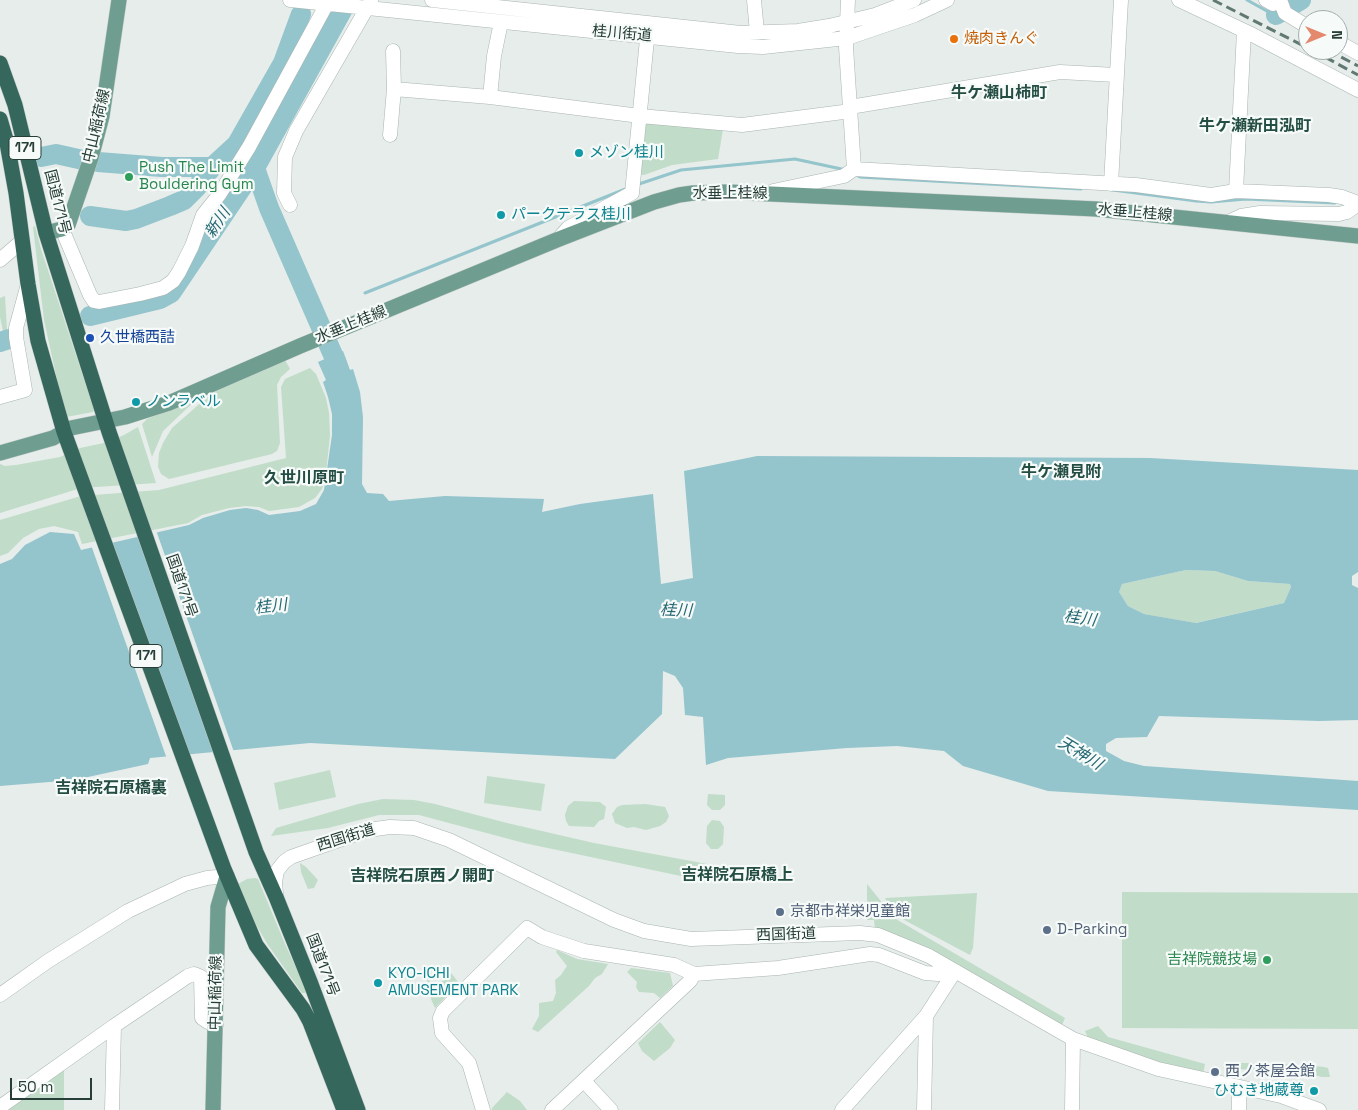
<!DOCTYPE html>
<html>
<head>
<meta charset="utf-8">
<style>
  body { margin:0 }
  #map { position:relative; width:1358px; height:1110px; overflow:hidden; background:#e6edea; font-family:"Space Grotesk",sans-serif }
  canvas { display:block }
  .north { position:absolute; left:1298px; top:10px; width:50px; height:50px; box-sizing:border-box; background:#f6faf8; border:1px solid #a3afab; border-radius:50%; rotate:90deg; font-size:14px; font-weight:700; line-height:20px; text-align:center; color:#263e37 }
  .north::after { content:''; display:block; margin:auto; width:18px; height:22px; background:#e4896d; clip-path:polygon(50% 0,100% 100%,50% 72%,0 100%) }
  .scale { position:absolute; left:10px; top:1078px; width:82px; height:22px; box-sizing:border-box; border:2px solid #263e37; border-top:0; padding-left:6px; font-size:15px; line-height:18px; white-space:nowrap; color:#263e37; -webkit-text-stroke:4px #f6faf8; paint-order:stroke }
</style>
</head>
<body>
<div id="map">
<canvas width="1358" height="1110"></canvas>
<div class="north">N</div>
<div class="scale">50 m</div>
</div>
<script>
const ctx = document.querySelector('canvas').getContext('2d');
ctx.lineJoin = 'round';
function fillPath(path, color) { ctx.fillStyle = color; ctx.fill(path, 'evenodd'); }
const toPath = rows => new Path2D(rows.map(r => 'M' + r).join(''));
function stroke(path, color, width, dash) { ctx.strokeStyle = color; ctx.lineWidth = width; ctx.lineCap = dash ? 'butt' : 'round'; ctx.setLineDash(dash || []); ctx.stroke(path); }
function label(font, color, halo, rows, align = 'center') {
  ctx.font = font + ' "Space Grotesk","Noto Sans JP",sans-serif'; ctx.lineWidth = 4.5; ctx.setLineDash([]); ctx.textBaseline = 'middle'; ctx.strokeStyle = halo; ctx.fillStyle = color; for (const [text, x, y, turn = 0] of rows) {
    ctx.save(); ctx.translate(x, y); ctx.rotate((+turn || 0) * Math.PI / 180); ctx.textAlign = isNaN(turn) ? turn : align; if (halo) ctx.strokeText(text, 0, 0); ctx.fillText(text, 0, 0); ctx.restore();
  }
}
fillPath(toPath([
  [650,121,723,129,718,159,672,165,644,175,639,174,644,125],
  [35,226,41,249,94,410,93,412,66,417,65,416,44,320,33,227],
  [5,296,7,330,3,331,0,317,0,298],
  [285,360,290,369,281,377,277,385,280,443,277,451,272,454,169,479,161,474,158,467,159,453,163,443,172,428,212,393],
  [310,368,316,374,326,398,329,413,330,435,326,473,322,489,315,498,299,507,269,511,259,507,246,506,229,508,202,515,188,523,82,544,78,532,54,526,39,529,23,538,8,553,0,556,0,520,81,496,159,490,286,458,281,387,285,379],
  [198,398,163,431,152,457,142,424,147,419],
  [138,427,156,483,81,488,0,513,0,464,5,466,16,465,60,457,80,448,104,443,124,435],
  [1186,570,1215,571,1248,581,1290,584,1291,587,1284,603,1195,623,1144,614,1128,606,1119,592,1122,584],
  [330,770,336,797,279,810,274,783],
  [487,776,545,784,541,811,484,803],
  [708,794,725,795,725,805,720,810,712,810,707,805],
  [383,799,414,800,435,804,507,823,594,843,772,876,770,879,715,880,681,876,524,843,419,815,379,815,328,828,271,836,276,828,358,804],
  [574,801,600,802,606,807,604,819,599,821,594,827,569,826,566,821,565,815,568,806],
  [645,804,665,807,669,816,666,822,660,826,646,830,634,827,627,828,615,823,612,814,617,807,622,805],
  [712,820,720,821,724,827,723,844,718,849,711,849,706,843,707,826],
  [300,863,306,867,318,880,314,888,308,889,301,872],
  [255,878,258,879,285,944,307,991,305,993,302,993,268,945,249,913,238,884,247,879],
  [867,884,880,900,889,915,1065,1018,1062,1025,875,929,874,920,867,920],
  [1122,892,1358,893,1358,1029,1122,1028],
  [977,893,973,948,970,955,893,914,885,898],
  [557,950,577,959,608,964,602,974,595,978,589,986,538,1032,532,1029,539,1016,539,1003,553,1001,556,993,555,980,561,975,567,966,556,952],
  [631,968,670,973,673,986,660,998,654,993,639,992,636,987,637,982,627,972],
  [451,973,459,983,435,1008,431,999,427,979,436,987],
  [660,1022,675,1040,670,1048,654,1061,642,1051,638,1043],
  [1098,1026,1108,1037,1205,1064,1203,1074,1165,1065,1088,1038,1085,1031],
  [1237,1063,1256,1063,1260,1065,1280,1063,1297,1066,1305,1065,1324,1067,1328,1068,1330,1077,1322,1077,1301,1072,1266,1072,1240,1069,1235,1075,1223,1067,1232,1068],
  [64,1069,64,1110,5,1110],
  [507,1092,520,1101,527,1110,492,1110,492,1108]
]), '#c1dcc8');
fillPath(toPath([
  [343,351,350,370,353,369,360,392,363,417,362,484,367,493,383,494,389,501,445,496,544,499,542,512,580,504,653,494,661,584,693,578,684,471,757,456,1150,458,1358,470,1358,572,1352,576,1352,585,1358,588,1358,720,1319,721,1159,716,1147,737,1116,738,1106,744,1106,751,1124,761,1144,766,1358,781,1358,810,1048,791,963,766,944,751,897,746,847,748,728,758,706,765,703,717,685,715,683,688,675,676,663,671,662,714,615,759,310,743,150,758,148,764,74,780,0,786,0,564,12,559,25,545,50,532,74,534,81,550,189,525,203,518,230,510,246,508,258,510,269,515,300,511,316,504,324,490,332,435,332,414,328,397,323,382,326,380,318,362],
  [1186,570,1215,571,1248,581,1290,584,1291,587,1284,603,1196,623,1144,614,1128,606,1119,592,1122,584]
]), '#94c4cc');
fillPath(toPath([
  [156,530,234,752,215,754,138,534],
  [111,541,188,757,167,759,91,545]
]), '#e6edea');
stroke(toPath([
  [1247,0,1283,20],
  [856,175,860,177,877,178,1081,189],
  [636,185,681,170,795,159,846,170],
  [1113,190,1196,201,1211,202,1246,199,1335,203],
  [365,293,628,188]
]), '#94c4cc', 3);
stroke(toPath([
  [1276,15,1301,0],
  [41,157,56,154,83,160],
  [98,162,162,167,212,167,237,144,283,63,301,14],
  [255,168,269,208,337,364,341,380],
  [90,216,126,221,136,219,170,206,184,200,197,187,212,167],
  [90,316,160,299,171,293,255,168,348,0],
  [0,342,9,339]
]), '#94c4cc', 20);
const minor = toPath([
  [290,0,738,46,763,47,847,38,915,15,947,0],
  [432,0,741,33,798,31,829,26,875,15,914,0],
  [754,0,757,32],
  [1179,0,1249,33,1358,90],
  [1266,0,1273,4,1280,0],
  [1280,0,1285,13,1308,27],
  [1338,42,1358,53],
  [393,51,394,89],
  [490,97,494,56,501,22],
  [850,107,1060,72,1116,75],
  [390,135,394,89,490,97,640,116,742,125,851,111],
  [854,169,1136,185,1211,195,1236,191,1329,195,1342,197,1358,203],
  [1111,184,1121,0],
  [773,191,844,176,854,169,846,47,848,0],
  [1236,191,1244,31],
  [290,205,284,193,285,157,296,131,371,1],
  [1228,222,1241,216,1260,213,1339,214,1347,212,1358,204],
  [62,229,90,295,94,301,99,302,140,294,163,288,173,281,179,272,192,246,203,215,219,195,249,147,329,0],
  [561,236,568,228,632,193,648,29],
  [0,260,22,241],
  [0,397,25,390,16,337,16,328,28,284],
  [276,894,275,882,277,871,284,862,291,857,368,830,390,827,414,828,449,840,614,920,644,931,691,939,860,933,878,935,929,956,1073,1039,1158,1069,1281,1096,1319,1110],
  [0,995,48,961,128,911,185,884,207,878,227,876],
  [584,1081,611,1110],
  [0,1107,114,1026,188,976,194,974,201,977,202,1018,208,1022,216,1025],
  [112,1110,114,1026],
  [483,1110,469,1063,442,1033,440,1018,443,1011,527,928,542,937,584,951,674,965,694,974,778,968,870,954,879,955,925,973,938,974,955,971],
  [552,1110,690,981,694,974],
  [842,1110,926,1016,955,971],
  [924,1110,926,1016],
  [1072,1110,1073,1039],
  [1239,1110,1239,1087]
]);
const major = toPath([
  [46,233,62,229,68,225,91,158,102,116,119,0],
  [0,453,53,438,71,428,125,417,169,403,300,346,559,239,654,202,679,195,693,193,728,192,1096,209,1358,236],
  [213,1110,218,907,227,876]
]);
const highway = toPath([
  [0,63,15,105,46,233,109,432,256,852,276,897,311,984,358,1110],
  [0,119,7,143,16,193,28,284,38,341,64,432,224,869,256,945,303,1009,310,1022,344,1110]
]);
stroke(minor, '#a9b5b1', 15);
stroke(major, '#c2c9c7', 16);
stroke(highway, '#c2c9c7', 16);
stroke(minor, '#fff', 14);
stroke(major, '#6f9e91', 15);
stroke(highway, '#35675c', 15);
stroke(toPath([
  [1213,0,1308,48],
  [1312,50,1358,75],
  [1328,50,1358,66]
]), '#617972', 3, [10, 5]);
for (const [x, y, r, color] of [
  [954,39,5,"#e8710a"],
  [579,153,5,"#0f9aa8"],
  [129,177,5,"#2e9e5b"],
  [501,215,5,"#0f9aa8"],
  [90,338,5,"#1a4fb4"],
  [136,402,5,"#0f9aa8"],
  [780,912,5,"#5c6f8a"],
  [1047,930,5,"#5c6f8a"],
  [1267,960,5,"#2e9e5b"],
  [378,983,5,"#0f9aa8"],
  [1215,1072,5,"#5c6f8a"],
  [1314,1091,5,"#0f9aa8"]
]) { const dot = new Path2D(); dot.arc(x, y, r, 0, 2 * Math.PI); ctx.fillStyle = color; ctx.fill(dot); stroke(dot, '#f6faf8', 2); }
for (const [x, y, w] of [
  [25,148,32],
  [146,656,32]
]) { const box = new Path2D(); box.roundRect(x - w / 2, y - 11.5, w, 23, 4); ctx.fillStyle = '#f6faf8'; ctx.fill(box); stroke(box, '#263e37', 1); }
label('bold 14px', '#263e37', null, [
  ["171",25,148],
  ["171",146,656]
]);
label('15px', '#263e37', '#f6faf8', [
  ["桂川街道",622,34,5],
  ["中山稲荷線",97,126,-77],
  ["水垂上桂線",730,194],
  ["国道171号",57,202,76],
  ["水垂上桂線",1135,213,5],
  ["水垂上桂線",351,325,-22],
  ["国道171号",181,586,71],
  ["西国街道",346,838,-17],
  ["西国街道",786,935,-2],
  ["国道171号",322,965,69],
  ["中山稲荷線",216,993,-89]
]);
label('15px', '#c56008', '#f6faf8', [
  ["焼肉きんぐ",964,39]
], 'left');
label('15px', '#0d838f', '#f6faf8', [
  ["メゾン桂川",589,153],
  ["パークテラス桂川",511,215],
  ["ノンラベル",146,402],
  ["KYO-ICHI",388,974],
  ["AMUSEMENT PARK",388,991],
  ["ひむき地蔵尊",1304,1091,"right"]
], 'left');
label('15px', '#27864d', '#f6faf8', [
  ["Push The Limit",139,168],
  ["Bouldering Gym",139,185],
  ["吉祥院競技場",1257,960,"right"]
], 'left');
label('15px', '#164399', '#f6faf8', [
  ["久世橋西詰",100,338]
], 'left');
label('15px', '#4e5e75', '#f6faf8', [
  ["京都市祥栄児童館",790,912],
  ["D-Parking",1057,930],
  ["西ノ茶屋会館",1225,1072]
], 'left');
label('bold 16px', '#244e43', '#f6faf8', [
  ["牛ケ瀬山柿町",999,94],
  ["牛ケ瀬新田泓町",1255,127],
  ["牛ケ瀬見附",1061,473],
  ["久世川原町",304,479],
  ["吉祥院石原橋裏",111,789],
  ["吉祥院石原橋上",737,876],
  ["吉祥院石原西ノ開町",422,877]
]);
label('italic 16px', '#266874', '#f6faf8', [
  ["新川",218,223,-56],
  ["桂川",271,607,-6],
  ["桂川",676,611,2],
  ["桂川",1080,619,8],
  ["天神川",1080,754,31]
]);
</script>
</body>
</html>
